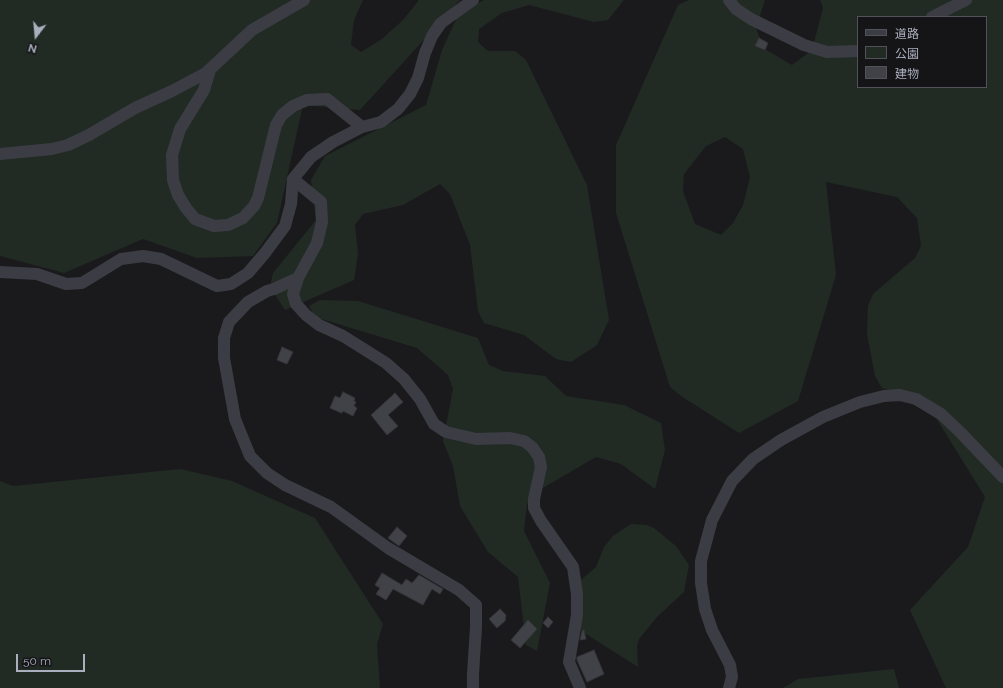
<!DOCTYPE html>
<html>
<head>
<meta charset="utf-8">
<style>
  body { margin:0 }
  #map { position:relative; width:1003px; height:688px; overflow:hidden; background:#1a1a1d; font-family:Raleway,"Noto Sans JP",sans-serif }
  canvas { display:block }
  .legend { position:absolute; left:857px; top:16px; width:130px; height:72px; box-sizing:border-box; background:#151518; border:1px solid #51525a; margin:0; padding:5px 7px; list-style:none; font-size:12px; color:#abaebd }
  .legend li { display:flex; align-items:center; gap:8px; height:20px }
  .legend b { width:20px; border:1px solid #51525a }
  .north { position:absolute; left:16px; top:16px; width:40px; height:40px; -webkit-text-stroke:3px #151518; paint-order:stroke; rotate:196deg; font-size:11px; font-weight:700; line-height:16px; text-align:center; color:#abaebd }
  .north::after { content:''; display:block; margin:auto; width:14px; height:18px; background:#abaebd; clip-path:polygon(50% 0,100% 100%,50% 72%,0 100%) }
  .scale { position:absolute; left:16px; top:654px; width:69px; height:18px; box-sizing:border-box; border:2px solid #abaebd; border-top:0; padding-left:5px; font-size:12px; line-height:14px; white-space:nowrap; color:#abaebd; -webkit-text-stroke:3px #151518; paint-order:stroke }
</style>
</head>
<body>
<div id="map">
<canvas width="1003" height="688"></canvas>
<ul class="legend">
<li><b style="height:5px;background:#3c3d44"></b>道路</li>
<li><b style="height:11px;background:#212b24"></b>公園</li>
<li><b style="height:11px;background:#414247"></b>建物</li>
</ul>
<div class="north">N</div>
<div class="scale">50 m</div>
</div>
<script>
const ctx = document.querySelector('canvas').getContext('2d');
ctx.lineJoin = 'round';
function fillPath(path, color) { ctx.fillStyle = color; ctx.fill(path, 'evenodd'); }
const toPath = rows => new Path2D(rows.map(r => 'M' + r).join(''));
function stroke(path, color, width, dash) { ctx.strokeStyle = color; ctx.lineWidth = width; ctx.lineCap = dash ? 'butt' : 'round'; ctx.setLineDash(dash || []); ctx.stroke(path); }
fillPath(toPath([
  [0,0,363,0,354,20,351,45,361,52,382,39,403,20,419,0,460,0,360,110,303,105,277,223,253,256,197,258,143,239,64,273,0,256],
  [484,0,624,0,608,20,594,22,529,5,502,13,479,29,478,42,488,51,515,51,526,60,587,185,609,320,597,345,571,362,556,359,524,335,484,323,478,311,470,245,450,194,440,184,403,205,363,214,355,225,358,254,354,280,285,310,270,287,273,273,316,220,311,180,325,156,426,105,442,50,459,13],
  [689,0,765,0,756,28,763,48,792,65,812,50,823,8,820,0,1003,0,1003,688,946,688,910,610,968,547,985,497,925,400,882,388,875,376,867,334,868,306,873,294,915,258,921,246,917,218,897,197,826,182,836,275,798,401,739,433,681,396,670,387,616,213,616,145,678,5],
  [858,17,986,17,986,87,858,87],
  [725,137,743,149,750,177,743,205,733,223,721,235,695,224,683,191,684,174,706,146],
  [320,300,358,301,478,338,489,365,503,371,545,376,566,396,624,405,661,423,665,450,655,489,621,464,596,457,536,492,527,504,524,531,550,583,537,651,526,645,518,577,488,552,460,506,453,466,443,441,453,389,448,375,417,348,315,317,309,306],
  [180,469,232,481,315,518,383,624,377,644,380,688,0,688,0,481,13,486],
  [631,524,647,525,654,528,676,546,689,565,684,592,657,617,639,639,637,646,638,667,575,627,575,585,596,567,604,547,613,536],
  [894,669,899,688,783,688,798,679]
]), '#212b24');
const building = toPath([
  [759,38,768,43,765,50,755,46,759,38],
  [282,347,293,352,287,364,277,360,282,347],
  [343,392,355,398,354,401,356,402,354,406,357,408,353,416,343,411,342,413,339,412,330,408,335,396,340,398,343,392],
  [395,393,403,402,388,415,398,426,387,435,371,415,395,393],
  [397,527,407,536,399,546,388,538,397,527],
  [382,573,402,585,406,579,412,583,419,575,443,589,440,594,432,589,423,605,393,589,386,600,376,594,380,588,375,585,382,573],
  [500,609,506,615,505,621,497,628,489,619,500,609],
  [548,617,553,622,548,628,543,623,548,617],
  [528,620,537,629,520,648,511,640,528,620],
  [584,630,586,639,580,640,582,631,584,630],
  [594,650,604,674,587,682,577,660,577,657,594,650]
]);
fillPath(building, '#414247');
stroke(building, '#343439', 1);
stroke(toPath([
  [729,0,736,9,751,19,804,45,827,52,858,51],
  [932,17,966,0],
  [210,70,204,90,180,129,172,155,173,180,178,195,186,208,195,219,214,226,228,225,243,218,254,206,258,198,276,125,282,115,293,106,307,100,327,99,362,127],
  [0,154,52,149,68,145,89,135,135,108,172,91,206,73,252,30,304,0],
  [293,179,321,202,322,222,317,243,298,278,293,294,296,304,306,315,319,325,343,336,386,363,404,379,420,399,434,424,446,432,476,439,510,438,524,441,532,447,539,457,541,467,534,499,534,508,541,521,573,567,577,594,577,615,569,662,580,688],
  [0,272,37,274,66,284,82,283,121,259,143,256,161,259,217,286,231,284,248,273,265,253,285,226,291,204,293,179,311,157,333,142,362,127,381,122,398,109,410,94,418,78,425,53,432,36,441,23,473,0],
  [298,278,274,289,267,291,248,302,229,322,224,338,224,358,235,419,250,456,267,473,285,485,331,507,388,548,459,590,476,605,476,627,473,674,473,688],
  [729,688,732,677,730,665,712,630,705,609,701,583,701,561,712,520,732,481,753,459,781,440,823,417,860,402,884,396,900,395,916,399,941,414,961,433,1003,477]
]), '#3c3d44', 12);
</script>
</body>
</html>
